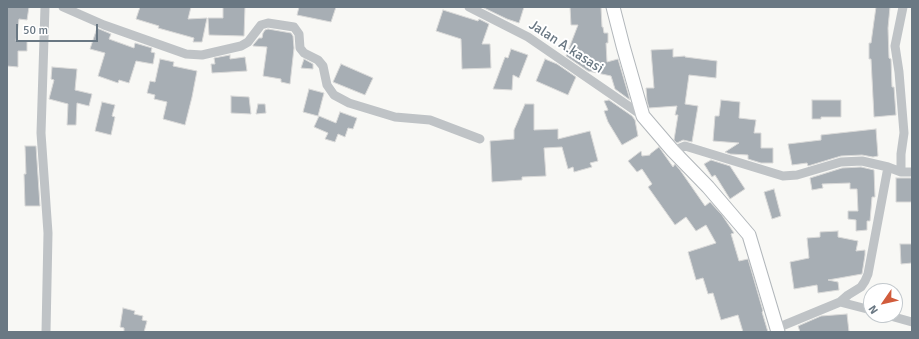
<!DOCTYPE html>
<html>
<head>
<meta charset="utf-8">
<style>
  body { margin:0 }
  #map { position:relative; width:919px; height:339px; overflow:hidden; background:#f8f8f5; font-family:Signika,sans-serif }
  canvas { display:block }
  .frame { position:absolute; inset:0; border:8px solid #6a7883; pointer-events:none }
  .north { position:absolute; left:863px; top:283px; width:40px; height:40px; box-sizing:border-box; background:#fff; border:1px solid #c3c9cd; border-radius:50%; rotate:236deg; font-size:11px; font-weight:700; line-height:16px; text-align:center; color:#6a7883 }
  .north::after { content:''; display:block; margin:auto; width:14px; height:18px; background:#d15c3c; clip-path:polygon(50% 0,100% 100%,50% 72%,0 100%) }
  .scale { position:absolute; left:16px; top:24px; width:82px; height:18px; box-sizing:border-box; border:2px solid #6a7883; border-top:0; padding-left:5px; font-size:12px; line-height:14px; white-space:nowrap; color:#6a7883; -webkit-text-stroke:3px #fff; paint-order:stroke }
</style>
</head>
<body>
<div id="map">
<canvas width="919" height="339"></canvas>
<div class="frame"></div>
<div class="north">N</div>
<div class="scale">50 m</div>
</div>
<script>
const ctx = document.querySelector('canvas').getContext('2d');
ctx.lineJoin = 'round';
function fillPath(path, color) { ctx.fillStyle = color; ctx.fill(path, 'evenodd'); }
const toPath = rows => new Path2D(rows.map(r => 'M' + r).join(''));
function stroke(path, color, width, dash) { ctx.strokeStyle = color; ctx.lineWidth = width; ctx.lineCap = dash ? 'butt' : 'round'; ctx.setLineDash(dash || []); ctx.stroke(path); }
function label(font, color, halo, rows, align = 'center') {
  ctx.font = font + ' Signika,sans-serif'; ctx.lineWidth = 4; ctx.setLineDash([]); ctx.textBaseline = 'middle'; ctx.strokeStyle = halo; ctx.fillStyle = color; for (const [text, x, y, turn = 0] of rows) {
    ctx.save(); ctx.translate(x, y); ctx.rotate((+turn || 0) * Math.PI / 180); ctx.textAlign = isNaN(turn) ? turn : align; if (halo) ctx.strokeText(text, 0, 0); ctx.fillText(text, 0, 0); ctx.restore();
  }
}
const building = toPath([
  [7,7,29,7,27,20,19,19,16,41,27,41,27,51,18,51,18,67,7,66,7,7],
  [140,7,191,7,188,19,207,18,202,42,193,42,194,38,158,28,159,26,136,19,140,7],
  [223,7,245,7,244,36,209,35,208,18,223,18,223,7],
  [299,7,336,7,331,22,297,15,299,7],
  [482,7,524,7,519,23,507,19,482,7],
  [570,7,601,7,602,27,603,27,604,33,608,33,608,43,606,43,607,62,618,59,630,100,615,89,611,76,588,71,566,56,578,25,571,25,570,7],
  [876,7,890,7,888,28,889,58,891,59,892,87,894,87,896,115,874,117,871,59,869,59,869,43,871,43,874,21,876,7],
  [443,10,478,21,479,19,489,24,482,44,490,44,491,68,462,69,461,39,436,31,443,10],
  [97,28,111,34,109,39,134,48,135,43,152,48,151,52,155,53,153,64,136,61,129,83,119,80,118,83,98,76,105,53,90,49,97,28],
  [268,29,291,33,293,36,294,48,290,84,281,82,281,79,263,76,267,47,253,46,253,45,259,38,262,38,263,33,265,30,268,29],
  [511,49,528,55,519,78,513,75,512,90,493,89,505,57,508,58,511,49],
  [673,49,673,57,685,56,685,57,717,61,716,78,689,75,685,104,698,106,692,142,683,140,677,143,674,140,678,115,675,115,677,106,649,108,647,101,646,88,654,88,651,50,673,49],
  [230,55,230,59,245,57,247,71,212,73,211,64,215,64,214,58,230,55],
  [160,59,174,62,173,66,197,71,192,97,185,125,163,119,167,102,154,99,155,95,147,93,150,81,155,82,160,59],
  [304,59,313,64,313,69,301,68,304,59],
  [545,59,557,64,576,77,568,95,536,81,545,59],
  [341,64,373,78,365,95,333,82,341,64],
  [52,67,77,69,75,90,92,94,89,106,77,103,76,125,67,125,68,104,49,99,54,80,51,79,52,67],
  [309,89,324,93,318,116,303,112,309,89],
  [231,96,249,97,251,114,231,113,231,96],
  [609,100,632,116,635,120,638,136,622,145,608,122,604,111,608,110,604,101,609,100],
  [721,100,740,102,739,118,756,120,754,133,761,133,761,148,773,148,773,163,761,163,748,159,748,155,730,154,725,152,739,143,713,141,715,116,719,116,721,100],
  [812,100,841,100,841,117,821,117,821,119,812,119,812,100],
  [102,102,115,105,112,116,115,117,111,135,95,131,102,102],
  [258,104,265,104,266,113,256,114,258,104],
  [525,104,534,104,534,130,558,129,558,139,590,131,598,161,590,163,592,167,574,172,573,167,568,169,562,147,544,148,546,176,522,177,522,180,492,182,490,141,514,139,514,130,525,104],
  [340,112,357,118,353,129,348,128,345,137,338,134,335,142,325,139,328,133,314,127,319,116,336,123,340,112],
  [876,129,878,156,873,157,862,155,841,156,808,166,807,163,792,165,788,144,821,140,821,135,876,129],
  [25,146,36,146,40,206,25,206,24,174,26,174,25,146],
  [659,147,673,167,675,164,680,170,705,206,710,202,722,215,734,233,731,234,739,261,748,259,763,311,762,312,768,332,743,332,738,315,721,320,713,293,708,294,703,278,696,280,688,252,716,243,706,225,696,231,686,217,675,225,648,187,652,184,642,169,637,172,628,161,641,151,642,156,650,155,650,154,659,147],
  [711,160,730,166,745,189,730,199,715,175,712,177,704,164,711,160],
  [861,167,874,170,875,197,872,197,870,221,867,221,867,230,856,231,856,220,848,219,848,211,858,211,857,189,850,189,850,183,822,184,823,188,812,190,810,178,842,168,861,167],
  [896,178,912,178,912,202,896,202,896,178],
  [774,189,781,216,772,219,764,192,774,189],
  [838,231,838,237,858,241,856,251,865,250,865,255,862,274,828,280,838,282,839,290,818,293,817,285,794,289,790,262,809,258,807,238,820,237,820,232,838,231],
  [900,244,912,244,912,263,901,264,900,244],
  [123,308,135,311,134,314,143,316,142,320,147,321,144,332,124,332,124,328,120,327,123,308],
  [847,314,849,332,800,332,798,326,821,316,847,314]
]);
fillPath(building, '#a7aeb4');
stroke(building, '#d9d9d8', 1);
const secondary = toPath([
  [613,7,623,46,643,116,673,151,708,187,749,235,778,332]
]);
stroke(secondary, '#b2b7bb', 15);
stroke(toPath([
  [45,7,41,133,48,233,46,332],
  [63,7,104,25,186,54,202,55,241,46,248,42,261,25,268,23,294,27,299,34,300,48,304,53,318,60,323,66,327,85,334,95,349,103,395,117,430,120,480,139],
  [469,7,528,37,643,116],
  [673,151,685,146,783,176,797,175,841,162,862,161,888,167,901,172,912,172],
  [901,172,901,154,904,133,899,72,895,46,903,7],
  [840,302,871,310],
  [887,315,912,322],
  [777,328,840,302,848,295,861,287,865,281,868,274,888,167]
]), '#bfc3c6', 9);
stroke(secondary, '#fff', 13);
label('14px', '#6a7883', '#fff', [
  ["Jalan A.kasasi",566,47,33]
]);
</script>
</body>
</html>
